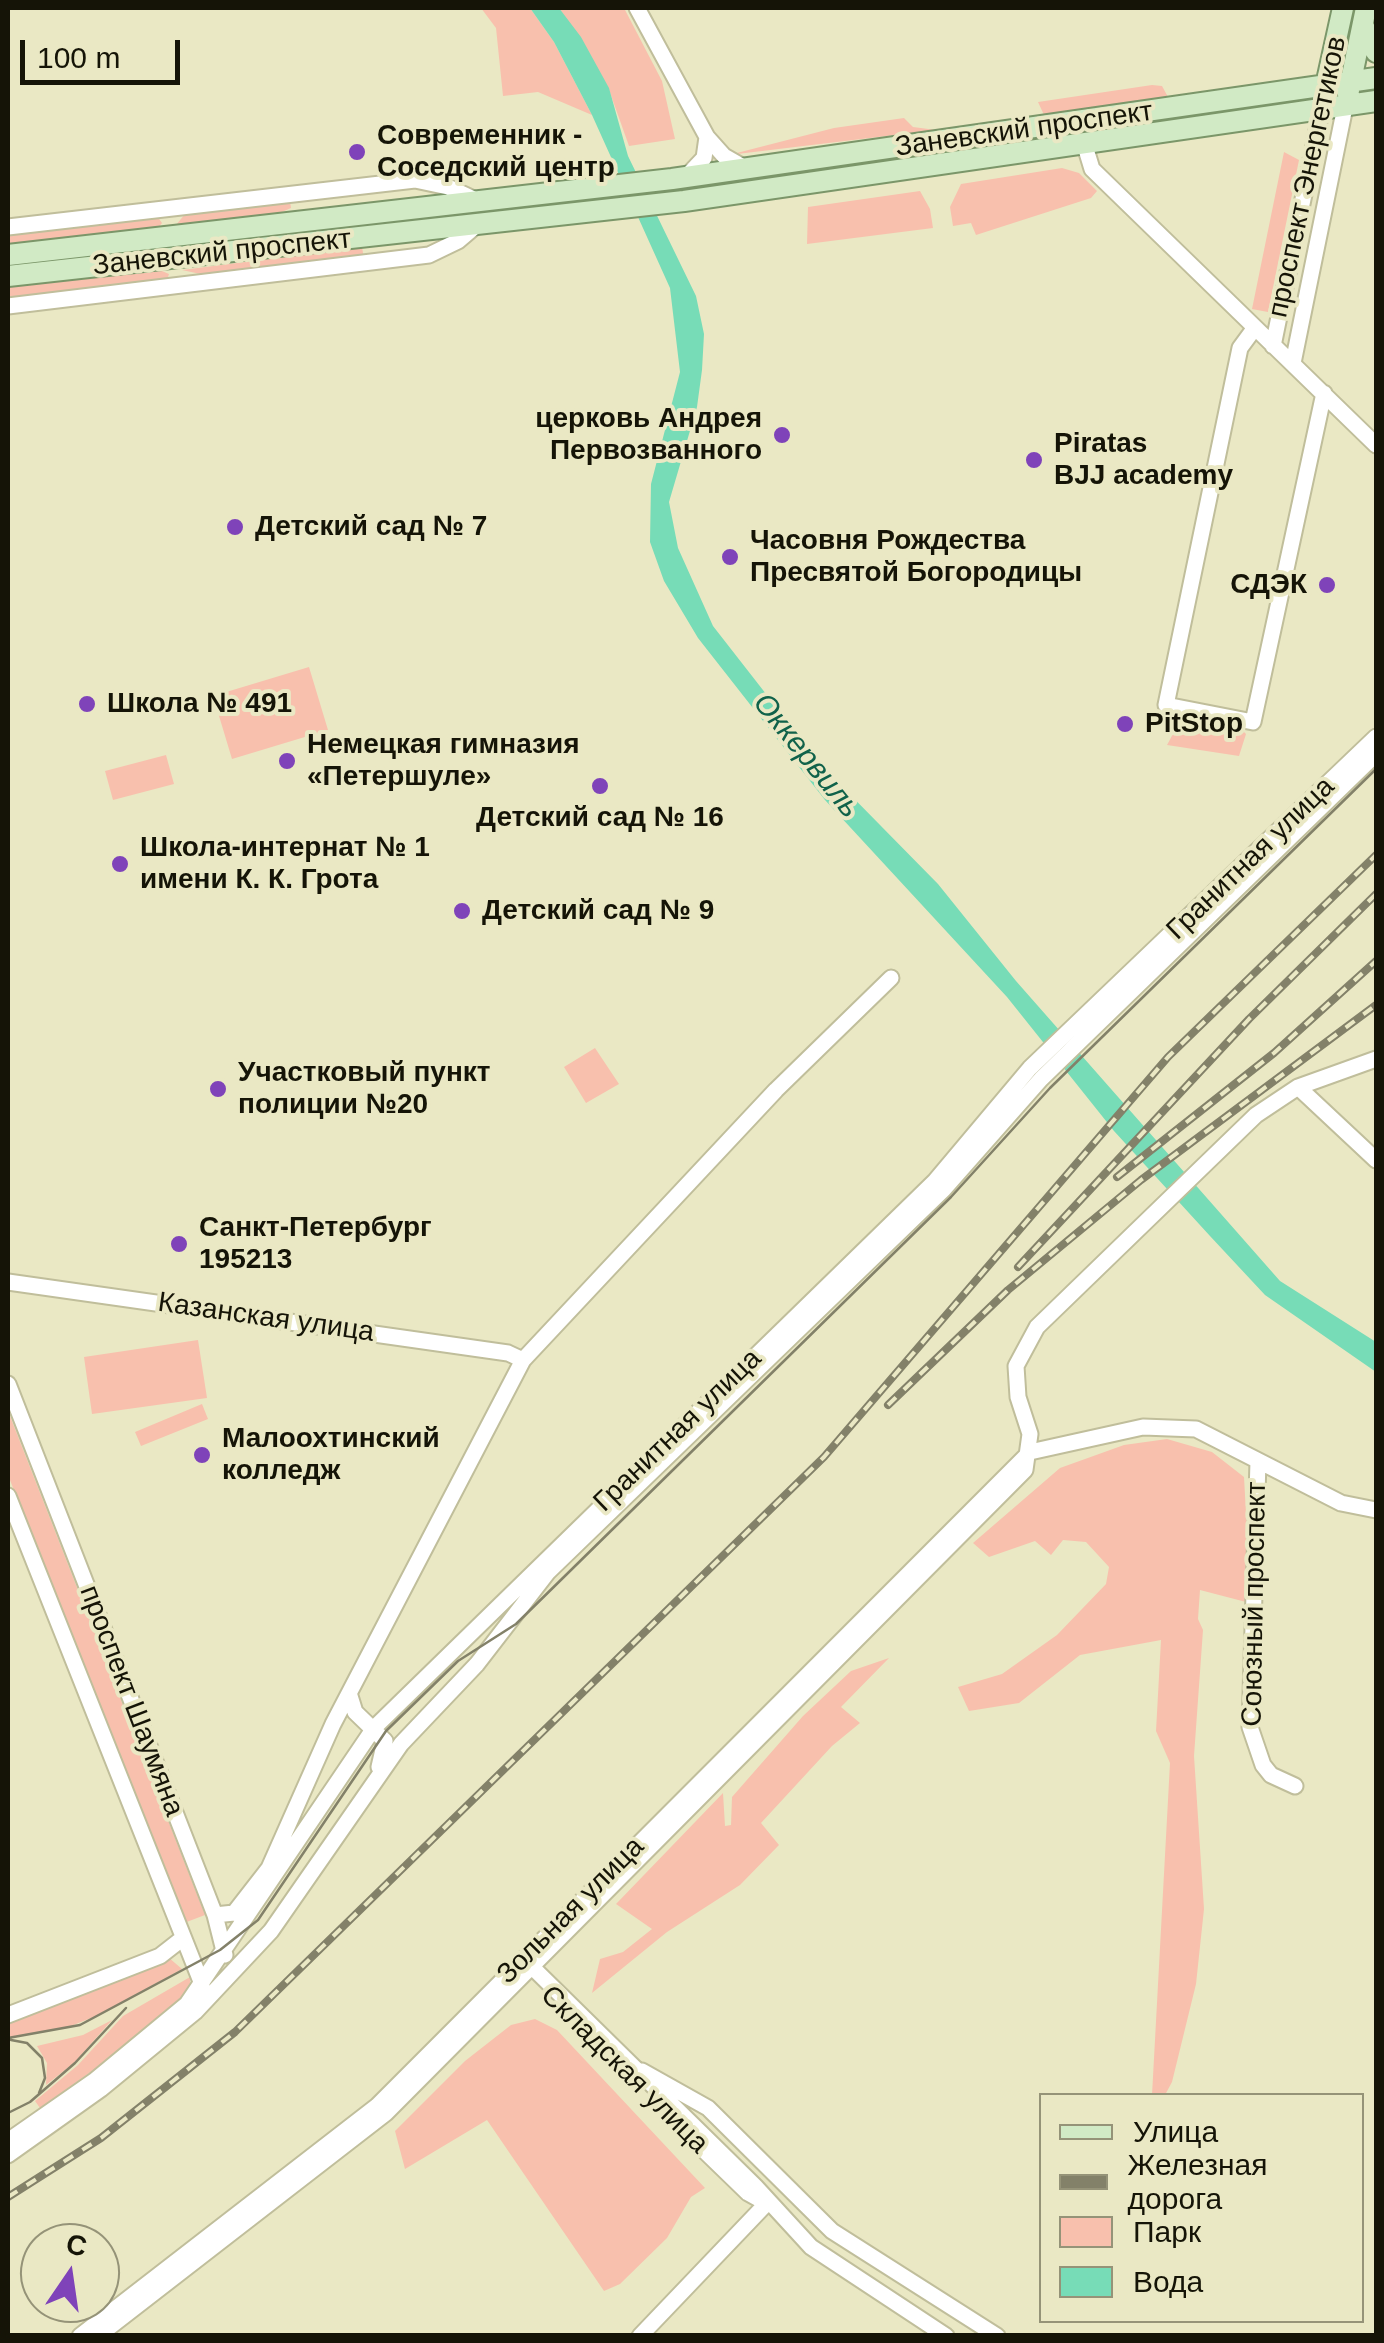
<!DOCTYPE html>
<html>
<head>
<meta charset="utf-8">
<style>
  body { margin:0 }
  #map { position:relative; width:1384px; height:2343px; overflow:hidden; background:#eae8c4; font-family:Helvetica,sans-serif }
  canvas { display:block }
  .frame { position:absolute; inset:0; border:10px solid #151407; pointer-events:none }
  .legend { position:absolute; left:1039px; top:2093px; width:325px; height:230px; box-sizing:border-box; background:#eae8c4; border:2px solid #959378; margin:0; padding:12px 18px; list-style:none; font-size:30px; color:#151407 }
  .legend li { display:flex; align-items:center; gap:20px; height:50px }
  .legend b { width:50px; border:2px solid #959378 }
  .north { position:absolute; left:20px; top:2223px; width:100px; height:100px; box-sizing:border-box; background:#eae8c4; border:2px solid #959378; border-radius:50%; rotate:13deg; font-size:28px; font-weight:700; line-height:40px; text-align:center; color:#151407 }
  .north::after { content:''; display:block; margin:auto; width:35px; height:45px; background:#7f43b9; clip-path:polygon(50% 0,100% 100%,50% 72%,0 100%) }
  .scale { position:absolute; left:20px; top:40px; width:160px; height:45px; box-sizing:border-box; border:5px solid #151407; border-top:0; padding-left:12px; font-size:30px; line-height:35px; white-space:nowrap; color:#151407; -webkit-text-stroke:8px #eae8c4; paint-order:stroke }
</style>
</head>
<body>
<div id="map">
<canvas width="1384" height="2343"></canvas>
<div class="frame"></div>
<ul class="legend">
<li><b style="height:12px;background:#d1eac5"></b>Улица</li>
<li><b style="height:12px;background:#838169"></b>Железная дорога</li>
<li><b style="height:28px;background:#f8c0ad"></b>Парк</li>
<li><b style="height:28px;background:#77dcb7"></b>Вода</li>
</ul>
<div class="north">С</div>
<div class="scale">100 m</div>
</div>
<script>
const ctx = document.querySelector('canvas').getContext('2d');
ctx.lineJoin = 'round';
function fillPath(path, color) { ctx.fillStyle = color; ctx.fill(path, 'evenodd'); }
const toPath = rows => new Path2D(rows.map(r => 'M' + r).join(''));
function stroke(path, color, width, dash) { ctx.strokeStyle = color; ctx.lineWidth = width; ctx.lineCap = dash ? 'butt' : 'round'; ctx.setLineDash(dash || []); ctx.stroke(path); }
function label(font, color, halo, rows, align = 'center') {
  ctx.font = font + ' Helvetica,sans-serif'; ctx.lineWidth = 8; ctx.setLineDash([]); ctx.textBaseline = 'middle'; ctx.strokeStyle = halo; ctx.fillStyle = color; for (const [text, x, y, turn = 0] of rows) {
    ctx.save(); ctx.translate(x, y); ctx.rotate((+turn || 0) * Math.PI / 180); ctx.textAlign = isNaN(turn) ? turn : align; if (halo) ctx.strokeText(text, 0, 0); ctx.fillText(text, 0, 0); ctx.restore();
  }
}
fillPath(toPath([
  [481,8,530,8,554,42,592,115,538,92,503,96,496,28],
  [559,8,624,8,662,81,675,139,629,146,608,87],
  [1152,85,1162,86,1168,97,1044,115,1038,102],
  [904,118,913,127,936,130,729,155,834,128],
  [1284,152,1299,160,1268,312,1252,309],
  [1062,168,1079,173,1097,191,1091,198,976,235,971,223,953,226,950,207,961,184],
  [920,191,930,209,933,228,807,244,808,207],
  [290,201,291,208,275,215,176,225,185,214],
  [157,216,162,223,158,228,8,246,8,233],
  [362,247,364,259,205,275,182,270],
  [162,271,169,274,167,280,8,299,8,287],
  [309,667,328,730,232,759,213,696],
  [1201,717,1238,726,1246,734,1239,756,1167,745,1180,721],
  [166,755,174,784,113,800,105,771],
  [595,1048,619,1084,586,1103,564,1067],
  [198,1340,207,1398,92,1414,84,1357],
  [202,1404,208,1419,141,1446,135,1432],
  [8,1411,205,1915,184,1923,8,1475],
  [1167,1439,1212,1452,1244,1477,1248,1549,1246,1602,1200,1590,1198,1619,1203,1630,1194,1756,1204,1909,1196,1984,1172,2082,1165,2095,1152,2095,1170,1763,1156,1731,1161,1640,1080,1655,1019,1703,969,1711,958,1687,1002,1674,1057,1635,1106,1584,1109,1567,1086,1542,1063,1540,1051,1555,1035,1541,989,1557,973,1543,1060,1468,1124,1445],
  [889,1658,841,1707,860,1723,832,1746,761,1823,779,1845,740,1885,667,1932,592,1993,600,1959,623,1952,652,1929,616,1904,723,1793,725,1826,731,1825,732,1797,803,1716,851,1671],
  [168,1957,182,1969,96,2016,66,2028,8,2037,8,2017],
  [190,1977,190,1993,130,2044,40,2108,35,2101,78,2065,123,2016],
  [535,2019,557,2030,705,2188,691,2197,667,2238,620,2284,604,2291,487,2120,405,2169,395,2131,465,2061,511,2025],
  [112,2020,75,2062,46,2085,47,2063,37,2046,83,2035]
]), '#f8c0ad');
fillPath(toPath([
  [530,8,559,8,581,37,609,88,628,156,696,296,704,334,702,370,697,407,669,502,678,548,713,626,823,767,938,884,1016,981,1280,1281,1376,1342,1376,1372,1265,1295,1210,1236,1114,1131,1007,997,825,800,698,638,664,581,650,542,651,484,680,372,670,288,592,115,554,42]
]), '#77dcb7');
const minor = toPath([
  [637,8,707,137,724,156,745,168],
  [1085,146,1092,169,1376,445],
  [686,177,704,158,707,137],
  [8,227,415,180,448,187,478,201],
  [8,306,429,255,458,241,478,224],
  [1254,329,1240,348,1166,705,1253,722,1324,393],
  [1273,346,1321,111],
  [1293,363,1345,107],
  [1298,1087,1376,1160],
  [8,1282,508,1353,523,1360],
  [8,1384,215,1915,225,1955],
  [1030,1452,1143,1427,1196,1429,1341,1503,1376,1510],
  [1258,1461,1250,1727,1263,1765,1271,1775,1295,1786],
  [8,1496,202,1984],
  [350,1696,355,1712,385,1741,379,1767],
  [215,1915,234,1913,269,1868,333,1724,523,1360,776,1090,891,978],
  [526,1961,755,2186,811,2247,946,2336],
  [8,2015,160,1956,183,1938],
  [642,2071,708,2108,832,2231,997,2336],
  [682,2129,748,2193,766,2203],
  [8,2141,94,2081,187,2004,374,1728,935,1181,1030,1068,1376,737],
  [8,2155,101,2089,195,2012,271,1931,401,1744,477,1664,548,1572,944,1189,1041,1079,1376,754],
  [80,2336,377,2106,1030,1452],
  [98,2336,386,2113,1025,1470,1030,1434,1018,1397,1016,1366,1037,1327,1256,1115,1298,1087,1376,1059],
  [640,2336,767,2203]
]);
const major = toPath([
  [1363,25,1376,52],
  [1348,95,1366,8],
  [1323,99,1343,8],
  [8,255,672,179,1376,78],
  [8,276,684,201,1376,101]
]);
stroke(minor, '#c0be9b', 19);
stroke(major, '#7b9669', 24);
stroke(minor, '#fff', 15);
stroke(major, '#d1eac5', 20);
stroke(toPath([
  [8,2038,80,2025,220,1950,258,1920,386,1731,458,1661,516,1624,951,1197,1050,1088,1376,769],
  [11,2040,27,2043,42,2058,45,2078,39,2093],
  [8,2113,30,2102,75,2063,126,2008]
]), '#838169', 2.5);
const rail = toPath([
  [1117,1177,1274,1053,1376,961],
  [1018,1267,1249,1019,1376,894],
  [888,1405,1008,1290,1141,1180,1376,1005],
  [8,2197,101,2138,235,2032,824,1457,1168,1057,1376,855]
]);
stroke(rail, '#838169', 8);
stroke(rail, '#eae8c4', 4, [11]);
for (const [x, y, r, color] of [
  [357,152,10,"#7f43b9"],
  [782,435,10,"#7f43b9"],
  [1034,460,10,"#7f43b9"],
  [235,527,10,"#7f43b9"],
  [730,557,10,"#7f43b9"],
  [1327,585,10,"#7f43b9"],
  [87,704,10,"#7f43b9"],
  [1125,724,10,"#7f43b9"],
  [287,761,10,"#7f43b9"],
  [600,786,10,"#7f43b9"],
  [120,864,10,"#7f43b9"],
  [462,911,10,"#7f43b9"],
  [218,1089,10,"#7f43b9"],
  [179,1244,10,"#7f43b9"],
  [202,1455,10,"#7f43b9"]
]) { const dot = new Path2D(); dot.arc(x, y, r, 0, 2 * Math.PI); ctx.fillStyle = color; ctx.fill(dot); stroke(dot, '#eae8c4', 4); }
label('28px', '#151407', '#eae8c4', [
  ["Заневский проспект",1024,130,-8],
  ["проспект Энергетиков",1308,177,-78],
  ["Заневский проспект",222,253,-6],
  ["Гранитная улица",1251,859,-44],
  ["Казанская улица",266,1318,8],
  ["Гранитная улица",678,1431,-44],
  ["Союзный проспект",1255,1604,-89],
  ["проспект Шаумяна",131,1701,69],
  ["Зольная улица",571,1911,-45],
  ["Складская улица",624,2070,45]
]);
label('bold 28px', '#151407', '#eae8c4', [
  ["Современник -",377,136],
  ["Соседский центр",377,168],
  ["церковь Андрея",762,419,"right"],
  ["Первозванного",762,451,"right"],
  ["Piratas",1054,444],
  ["BJJ academy",1054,476],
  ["Детский сад № 7",255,527],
  ["Часовня Рождества",750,541],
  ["Пресвятой Богородицы",750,573],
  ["СДЭК",1307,585,"right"],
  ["Школа № 491",107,704],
  ["PitStop",1145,724],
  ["Немецкая гимназия",307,745],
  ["«Петершуле»",307,777],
  ["Детский сад № 16",600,818,"center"],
  ["Школа-интернат № 1",140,848],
  ["имени К. К. Грота",140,880],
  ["Детский сад № 9",482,911],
  ["Участковый пункт",238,1073],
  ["полиции №20",238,1105],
  ["Санкт-Петербург",199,1228],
  ["195213",199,1260],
  ["Малоохтинский",222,1439],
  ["колледж",222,1471]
], 'left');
label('italic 30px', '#10624a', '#eae8c4', [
  ["Оккервиль",806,756,51]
]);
</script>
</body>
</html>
